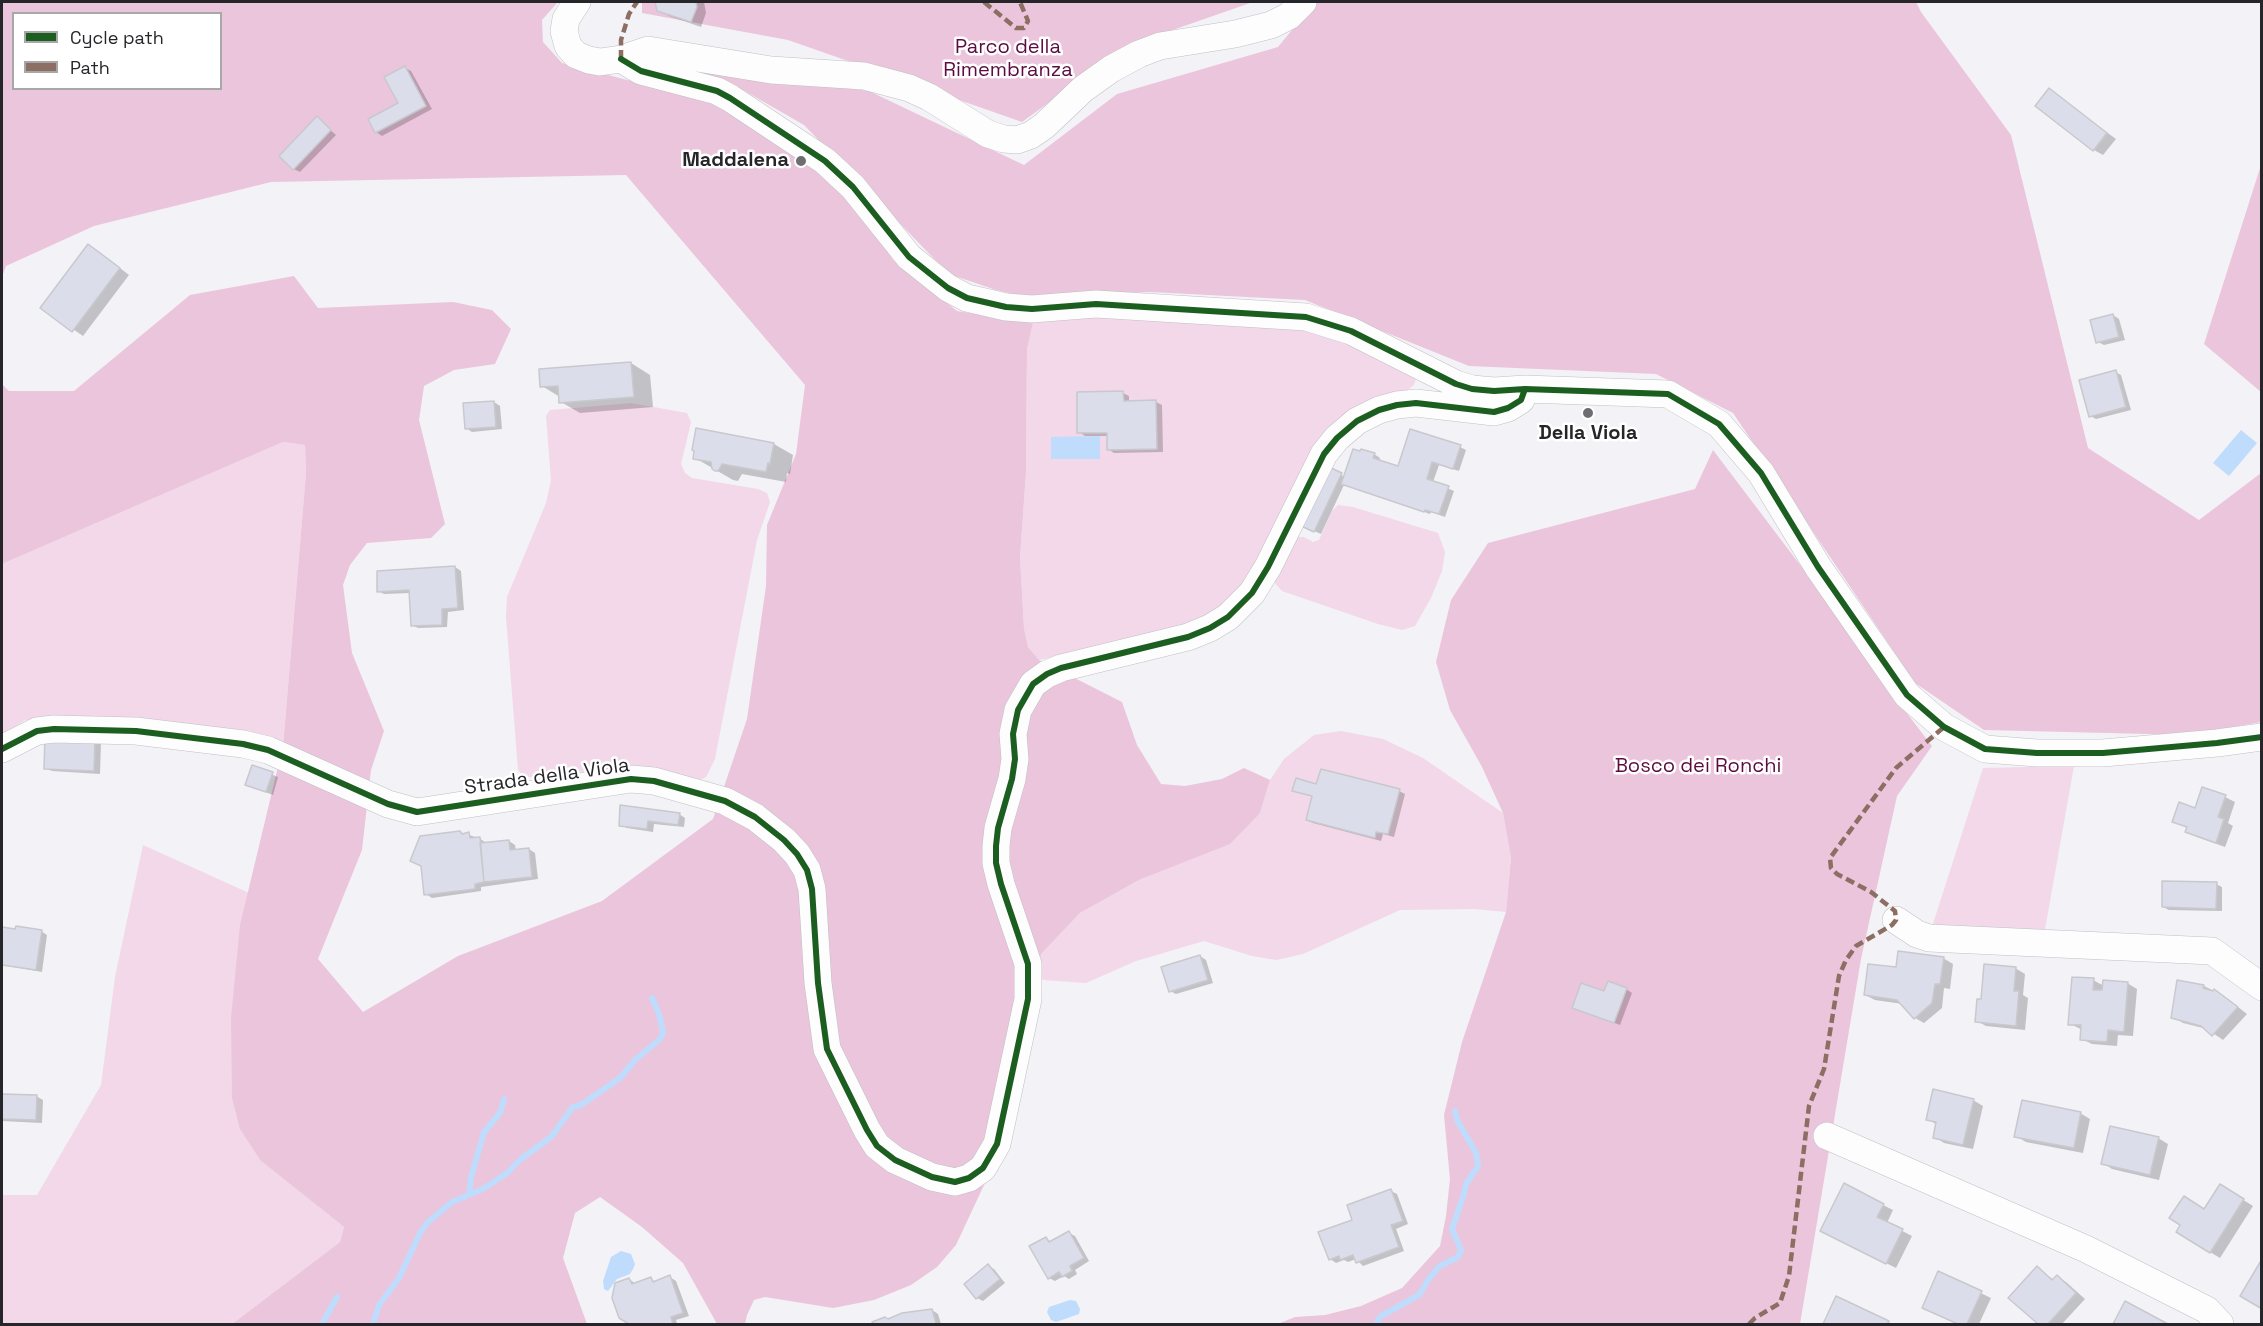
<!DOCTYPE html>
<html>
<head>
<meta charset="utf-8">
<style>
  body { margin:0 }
  #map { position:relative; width:2263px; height:1326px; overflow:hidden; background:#f3f2f7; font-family:"Space Grotesk",sans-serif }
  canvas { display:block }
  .frame { position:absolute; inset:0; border:3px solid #262529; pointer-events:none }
  .legend { position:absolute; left:12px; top:12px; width:210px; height:78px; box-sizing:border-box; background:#fff; border:2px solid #a8a8a9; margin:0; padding:8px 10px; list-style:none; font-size:18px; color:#262529 }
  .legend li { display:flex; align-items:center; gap:12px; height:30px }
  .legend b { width:30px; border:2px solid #a8a8a9 }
</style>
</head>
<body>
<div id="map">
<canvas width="2263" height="1326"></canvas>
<div class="frame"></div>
<ul class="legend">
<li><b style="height:8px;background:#1b5e20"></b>Cycle path</li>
<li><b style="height:8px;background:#8d6e63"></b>Path</li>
</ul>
</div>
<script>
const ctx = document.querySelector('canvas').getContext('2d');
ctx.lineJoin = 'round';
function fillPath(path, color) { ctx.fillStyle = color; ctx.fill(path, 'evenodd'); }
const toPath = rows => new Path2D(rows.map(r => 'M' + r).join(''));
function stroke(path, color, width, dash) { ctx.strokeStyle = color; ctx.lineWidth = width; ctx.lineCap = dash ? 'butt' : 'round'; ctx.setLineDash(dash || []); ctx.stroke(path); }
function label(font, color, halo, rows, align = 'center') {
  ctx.font = font + ' "Space Grotesk",sans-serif'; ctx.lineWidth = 5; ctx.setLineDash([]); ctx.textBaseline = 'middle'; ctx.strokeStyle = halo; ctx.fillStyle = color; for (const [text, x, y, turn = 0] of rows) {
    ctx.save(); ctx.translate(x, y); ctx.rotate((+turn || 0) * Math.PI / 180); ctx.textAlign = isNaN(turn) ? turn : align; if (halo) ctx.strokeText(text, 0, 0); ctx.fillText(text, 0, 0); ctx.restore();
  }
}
fillPath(toPath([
  [1087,313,1313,328,1417,375,1414,385,1405,392,1375,402,1249,580,1226,602,1205,619,1061,656,1039,660,1028,647,1024,628,1020,558,1026,472,1027,349,1033,323,1049,316],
  [631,403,687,413,691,422,681,464,685,473,692,478,758,489,767,493,770,502,757,540,715,759,706,777,696,782,619,769,530,777,523,776,518,770,506,617,507,597,546,503,551,480,546,416,550,410],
  [283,442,305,445,306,473,283,746,73,719,25,720,2,736,2,564],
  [1338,505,1353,507,1438,533,1445,552,1442,571,1431,598,1415,626,1402,630,1378,624,1282,591,1275,583,1274,574,1295,537,1304,537,1313,542,1319,540,1332,511],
  [1341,731,1383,739,1423,758,1503,813,1511,858,1506,912,1474,909,1400,910,1303,954,1276,960,1252,956,1204,941,1136,961,1086,983,1044,980,1036,976,1036,965,1042,953,1080,913,1260,813,1270,780,1284,759,1314,735],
  [2074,766,2044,935,1930,933,1983,768],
  [143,845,249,893,261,1161,344,1227,340,1242,232,1324,2,1324,2,1195,37,1195,101,1085,115,977]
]), '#f2d8e8');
fillPath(toPath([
  [2,2,558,2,542,20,543,42,562,63,712,102,822,170,864,214,893,260,957,311,1033,323,1027,349,1026,472,1020,558,1024,628,1028,647,1039,660,1122,702,1137,745,1161,784,1185,786,1222,779,1244,768,1270,780,1260,813,1230,844,1141,879,1080,913,1042,953,1028,982,991,1170,956,1245,937,1267,911,1285,874,1300,833,1308,765,1297,754,1300,747,1315,745,1324,717,1324,683,1263,642,1227,600,1197,575,1213,563,1258,587,1324,232,1324,340,1242,344,1227,261,1161,240,1129,232,1098,231,1018,240,925,283,746,306,473,305,445,283,442,2,564,2,384,9,391,74,391,190,295,294,276,318,308,453,302,492,310,511,329,495,364,454,370,424,386,419,420,445,524,431,538,367,543,350,565,343,585,352,653,384,731,371,770,362,850,318,959,363,1012,458,956,602,901,713,819,747,719,766,586,767,525,796,454,805,385,626,175,271,182,94,226,6,266,2,277],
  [14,14,220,14,220,88,14,88],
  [642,2,1253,2,1127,46,1022,122,788,40,642,13],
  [1315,2,1916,2,1921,12,2011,135,2088,448,2199,520,2261,473,2261,722,2190,735,1984,730,1915,683,1733,413,1656,374,1469,366,1305,300,1150,292,1026,297,996,290,949,274,804,125,743,90,665,65,869,91,1024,165,1117,94,1278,47],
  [2261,165,2262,392,2261,392,2204,344],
  [1713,450,1813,582,1883,682,1932,746,1897,796,1861,959,1800,1324,1270,1324,1280,1323,1295,1317,1325,1315,1361,1306,1402,1288,1440,1246,1446,1216,1450,1179,1444,1115,1462,1042,1506,912,1511,858,1503,813,1482,767,1450,710,1436,662,1451,600,1488,543,1695,489]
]), '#ebc5dc');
fillPath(toPath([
  [2241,430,2257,443,2229,476,2213,463],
  [1100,436,1100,459,1051,459,1051,437],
  [621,1251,631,1254,635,1264,633,1269,630,1274,617,1279,608,1291,604,1289,603,1281,611,1257],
  [1070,1300,1076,1301,1080,1309,1079,1314,1056,1322,1051,1320,1047,1312,1049,1307]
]), '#bfdcfc');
fillPath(toPath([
  [656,2,704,2,706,13,701,27,669,16,659,10],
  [405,68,411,71,432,109,382,136,376,132,400,103],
  [2049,90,2116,139,2103,155,2094,150],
  [317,118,336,135,300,172,294,169],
  [98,251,129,275,83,336,42,308],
  [2113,315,2119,319,2125,340,2104,345,2098,342],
  [631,363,650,375,653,407,580,413,561,402,560,397,542,386],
  [2115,372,2121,375,2131,410,2096,419,2090,416],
  [1123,393,1129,396,1129,402,1156,402,1162,405,1163,452,1114,453,1108,449,1108,436,1085,436,1079,432],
  [494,402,500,406,502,429,472,432,466,428],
  [774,444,793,455,790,474,787,473,786,482,742,474,738,481,733,480,695,458],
  [1460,447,1466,450,1459,471,1439,465,1433,482,1454,491,1445,517,1431,512,1430,514,1344,485,1321,534,1307,528,1328,468,1345,477,1374,454,1380,458,1379,461,1399,468],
  [455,567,461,571,464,610,448,612,447,627,418,628,412,625,410,593,384,594,378,591],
  [95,738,101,742,100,774,52,771,45,768],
  [253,767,278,777,273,795,247,785],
  [1317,785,1399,791,1405,794,1394,837,1383,834,1381,841,1313,823,1307,820,1313,797,1294,790],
  [2225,797,2235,802,2228,823,2233,826,2225,847,2197,837,2187,832,2188,828,2174,821],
  [679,814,685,818,684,827,654,824,653,832,627,828,621,825],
  [459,832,479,838,485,842,486,844,509,841,515,845,516,851,529,849,535,853,538,879,481,887,481,891,432,898,426,894],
  [2216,884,2222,887,2222,911,2169,910,2163,907],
  [3,929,41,931,47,935,42,972,2,965],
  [1200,956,1206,960,1213,983,1176,994,1170,991],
  [1943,958,1953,964,1950,989,1944,988,1942,1008,1924,1023,1915,1018,1903,1004,1875,1000,1865,995,1898,969],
  [2015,968,2025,974,2023,995,2028,998,2025,1030,1986,1026,1977,1021,1982,1001],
  [2093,980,2104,986,2127,983,2137,989,2133,1036,2118,1035,2117,1046,2092,1044,2082,1039,2083,1030,2070,1024],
  [2204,986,2224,996,2247,1014,2223,1040,2207,1029,2183,1023,2173,1017],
  [1626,989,1632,993,1620,1025,1574,1007],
  [2,1095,36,1096,43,1100,42,1123,2,1121],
  [1973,1100,1983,1106,1973,1149,1944,1143,1935,1137,1937,1125,1928,1119],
  [2080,1113,2090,1119,2083,1153,2026,1142,2016,1136],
  [2158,1138,2168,1144,2159,1180,2112,1169,2103,1163],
  [2221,1186,2253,1206,2220,1258,2210,1252,2204,1210],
  [1391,1191,1397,1194,1408,1224,1396,1229,1404,1251,1363,1266,1356,1259,1348,1262,1344,1260,1336,1263,1330,1259,1354,1221],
  [1883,1205,1893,1210,1887,1223,1912,1236,1896,1268,1831,1236],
  [1069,1233,1075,1236,1089,1261,1075,1270,1077,1274,1069,1279,1064,1276,1055,1281,1049,1278,1046,1239,1052,1242],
  [988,1266,994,1269,1005,1283,983,1301,977,1298],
  [2037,1268,2054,1280,2057,1277,2066,1282,2085,1299,2062,1324,2040,1324,2010,1298],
  [1939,1273,1991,1298,1979,1324,1959,1324,1924,1308],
  [670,1277,676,1281,689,1316,676,1320,677,1324,631,1324,620,1317,629,1279,636,1284,651,1279,656,1282],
  [1837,1298,1888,1322,1893,1324,1824,1324],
  [2126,1303,2166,1324,2116,1324],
  [932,1310,938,1314,941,1324,878,1324,875,1322]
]), '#0003');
stroke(toPath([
  [469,1195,471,1177,484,1132,500,1113,504,1099],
  [322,1324,337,1297],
  [373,1324,379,1305,399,1278,420,1233,427,1223,452,1202,483,1189,507,1173,521,1159,551,1137,573,1107,581,1105,620,1078,635,1060,659,1040,663,1034,662,1027,659,1014,652,998],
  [1376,1324,1381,1316,1419,1295,1430,1277,1440,1266,1458,1257,1461,1250,1452,1229,1464,1194,1466,1184,1478,1166,1476,1153,1457,1120,1455,1111]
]), '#bfdcfc', 6);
const building = toPath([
  [655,2,696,2,697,7,691,22,657,11,655,2],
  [405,66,426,106,375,133,368,119,398,103,384,77,405,66],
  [2049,88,2107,133,2093,151,2035,106,2049,88],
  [317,116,331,130,293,170,279,156,317,116],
  [88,244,120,268,72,332,40,308,88,244],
  [2113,314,2119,337,2096,343,2090,320,2113,314],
  [631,362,634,397,559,403,558,386,540,387,539,369,631,362],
  [2116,370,2126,407,2089,417,2079,380,2116,370],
  [1123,391,1124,401,1156,400,1157,449,1107,450,1107,433,1077,433,1077,392,1123,391],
  [494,401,496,427,465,429,463,403,494,401],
  [696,428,774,443,770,464,768,463,766,472,722,464,718,471,715,471,712,469,711,462,693,459,694,451,692,450,696,428],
  [1410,429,1461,445,1453,469,1432,462,1427,479,1449,486,1439,514,1425,510,1424,512,1341,484,1353,449,1360,451,1361,449,1375,453,1373,458,1398,466,1410,429],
  [1327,466,1342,473,1314,532,1299,525,1327,466],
  [455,566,458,608,442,609,442,625,411,626,409,590,377,592,377,571,455,566],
  [45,735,95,737,94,771,44,769,45,735],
  [252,765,273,772,266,792,245,785,252,765],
  [1321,769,1400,789,1388,834,1376,832,1375,838,1306,820,1312,796,1292,791,1296,778,1316,784,1321,769],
  [2202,787,2226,795,2218,817,2224,819,2216,843,2185,832,2187,827,2172,822,2179,802,2195,808,2202,787],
  [620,805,680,813,678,825,648,821,647,829,619,826,620,805],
  [460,831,462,834,469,832,470,838,480,837,484,882,475,884,475,889,424,895,421,866,410,861,420,836,460,831],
  [509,840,510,850,529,848,532,877,484,882,480,843,509,840],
  [2162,881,2217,882,2216,909,2162,907,2162,881],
  [16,926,42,930,36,970,2,965,2,927,15,929,16,926],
  [1898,951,1944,957,1940,984,1935,984,1932,1003,1914,1019,1897,1000,1864,995,1868,964,1896,967,1898,951],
  [1200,955,1208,980,1169,992,1161,967,1200,955],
  [1984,964,2016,967,2014,991,2019,991,2016,1026,1975,1022,1977,999,1981,999,1984,964],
  [2072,977,2094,978,2093,990,2102,990,2103,980,2128,982,2124,1032,2108,1030,2107,1042,2080,1040,2081,1025,2068,1025,2072,977],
  [2177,980,2204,985,2203,988,2213,991,2214,989,2238,1007,2212,1036,2201,1026,2171,1018,2177,980],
  [1608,981,1627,988,1614,1023,1572,1008,1581,983,1604,991,1608,981],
  [1933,1089,1974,1099,1963,1145,1933,1138,1936,1122,1926,1120,1933,1089],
  [2,1094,37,1095,36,1120,2,1119,2,1094],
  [2022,1100,2081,1112,2074,1148,2014,1137,2022,1100],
  [2110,1126,2159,1137,2150,1175,2101,1164,2110,1126],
  [1844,1183,1884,1204,1877,1217,1903,1229,1886,1264,1820,1231,1844,1183],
  [2220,1184,2244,1199,2210,1253,2176,1232,2180,1225,2169,1218,2184,1196,2204,1209,2220,1184],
  [1391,1189,1403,1221,1391,1225,1399,1247,1356,1263,1353,1255,1340,1260,1339,1256,1329,1260,1318,1232,1352,1220,1347,1205,1391,1189],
  [1069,1231,1084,1258,1070,1266,1072,1271,1062,1277,1059,1272,1048,1279,1029,1246,1046,1237,1049,1242,1069,1231],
  [2262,1259,2262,1309,2240,1296,2262,1259],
  [988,1264,1000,1279,976,1299,964,1284,988,1264],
  [2037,1266,2052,1280,2057,1275,2076,1293,2048,1324,2038,1324,2008,1298,2037,1266],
  [1938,1271,1982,1291,1967,1324,1958,1324,1922,1308,1938,1271],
  [670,1275,683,1313,671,1317,673,1324,629,1324,619,1318,612,1298,615,1283,629,1278,632,1284,651,1277,653,1282,670,1275],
  [1836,1296,1889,1321,1887,1324,1823,1324,1836,1296],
  [2125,1301,2168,1324,2113,1324,2125,1301],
  [932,1309,936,1324,875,1324,872,1322,885,1317,888,1319,902,1313,932,1309]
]);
fillPath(building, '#dbdeea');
stroke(building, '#c8c8cd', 1.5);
const minor = toPath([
  [577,2,566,19,564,31,568,46,576,55,589,60,600,62,621,59,648,50,771,70,864,76,909,88,929,97,988,134,1004,139,1017,140,1031,135,1044,126,1083,89,1111,69,1139,54,1160,46,1235,34,1271,25,1289,16,1303,2],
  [621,59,641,71,717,91,730,98,825,161,853,187,909,257,948,288,967,298,1006,307,1032,309,1096,304,1306,317,1351,331,1456,384,1472,389,1494,391,1525,389,1668,394,1719,424,1761,473,1818,567,1907,695,1944,727,1985,749,2037,753,2103,753,2217,743,2262,737],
  [2,749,37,731,54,729,136,731,243,744,268,750,388,804,417,812,631,779,654,781,725,801,755,817,784,840,797,854,807,870,812,889,818,983,827,1049,867,1130,877,1146,895,1160,932,1177,955,1182,969,1178,983,1168,997,1144,1028,999,1028,964,1001,884,996,863,996,846,998,828,1012,779,1015,759,1013,734,1018,710,1033,684,1047,674,1061,668,1188,637,1210,628,1228,617,1252,593,1268,567,1324,454,1337,438,1357,421,1379,410,1397,405,1416,403,1494,412,1508,408,1521,400,1525,389],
  [1896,920,1917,934,1929,938,2212,951,2262,987],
  [1827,1136,2086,1249,2207,1310,2220,1324]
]);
stroke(minor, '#c0bfc4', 28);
stroke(minor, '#fdfdfe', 27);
stroke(toPath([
  [984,2,1016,28,1024,28,1028,21,1020,2],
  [621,59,621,40,629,14,637,2],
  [1749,1324,1755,1318,1780,1303,1789,1276,1809,1106,1824,1069,1839,976,1846,960,1856,946,1892,925,1896,920,1895,911,1871,892,1837,874,1831,868,1830,858,1896,768,1944,727]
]), '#8d6e63', 4.5, [9, 4.5]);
stroke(toPath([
  [621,59,641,71,717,91,730,98,825,161,853,187,909,257,948,288,967,298,1006,307,1032,309,1096,304,1306,317,1351,331,1456,384,1472,389,1494,391,1525,389,1668,394,1719,424,1761,473,1818,567,1907,695,1944,727,1985,749,2037,753,2103,753,2217,743,2262,737],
  [2,749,37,731,54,729,136,731,243,744,268,750,388,804,417,812,631,779,654,781,725,801,755,817,784,840,797,854,807,870,812,889,818,983,827,1049,867,1130,877,1146,895,1160,932,1177,955,1182,969,1178,983,1168,997,1144,1028,999,1028,964,1001,884,996,863,996,846,998,828,1012,779,1015,759,1013,734,1018,710,1033,684,1047,674,1061,668,1188,637,1210,628,1228,617,1252,593,1268,567,1324,454,1337,438,1357,421,1379,410,1397,405,1416,403,1494,412,1508,408,1521,400,1525,389]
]), '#1b5e20', 6);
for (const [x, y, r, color] of [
  [801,161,6,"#6e6d71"],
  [1588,413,6,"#6e6d71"]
]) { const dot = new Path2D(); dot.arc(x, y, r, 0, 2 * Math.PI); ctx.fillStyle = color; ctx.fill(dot); stroke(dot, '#fff', 2); }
label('20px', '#5b0b40', '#fff', [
  ["Parco della",1008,48],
  ["Rimembranza",1008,71],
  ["Bosco dei Ronchi",1698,767]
]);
label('bold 20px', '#262529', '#fff', [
  ["Maddalena",789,161],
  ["Della Viola",1588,434,"center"]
], 'right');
label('20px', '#262529', '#fff', [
  ["Strada della Viola",547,777,-8]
]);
</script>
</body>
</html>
